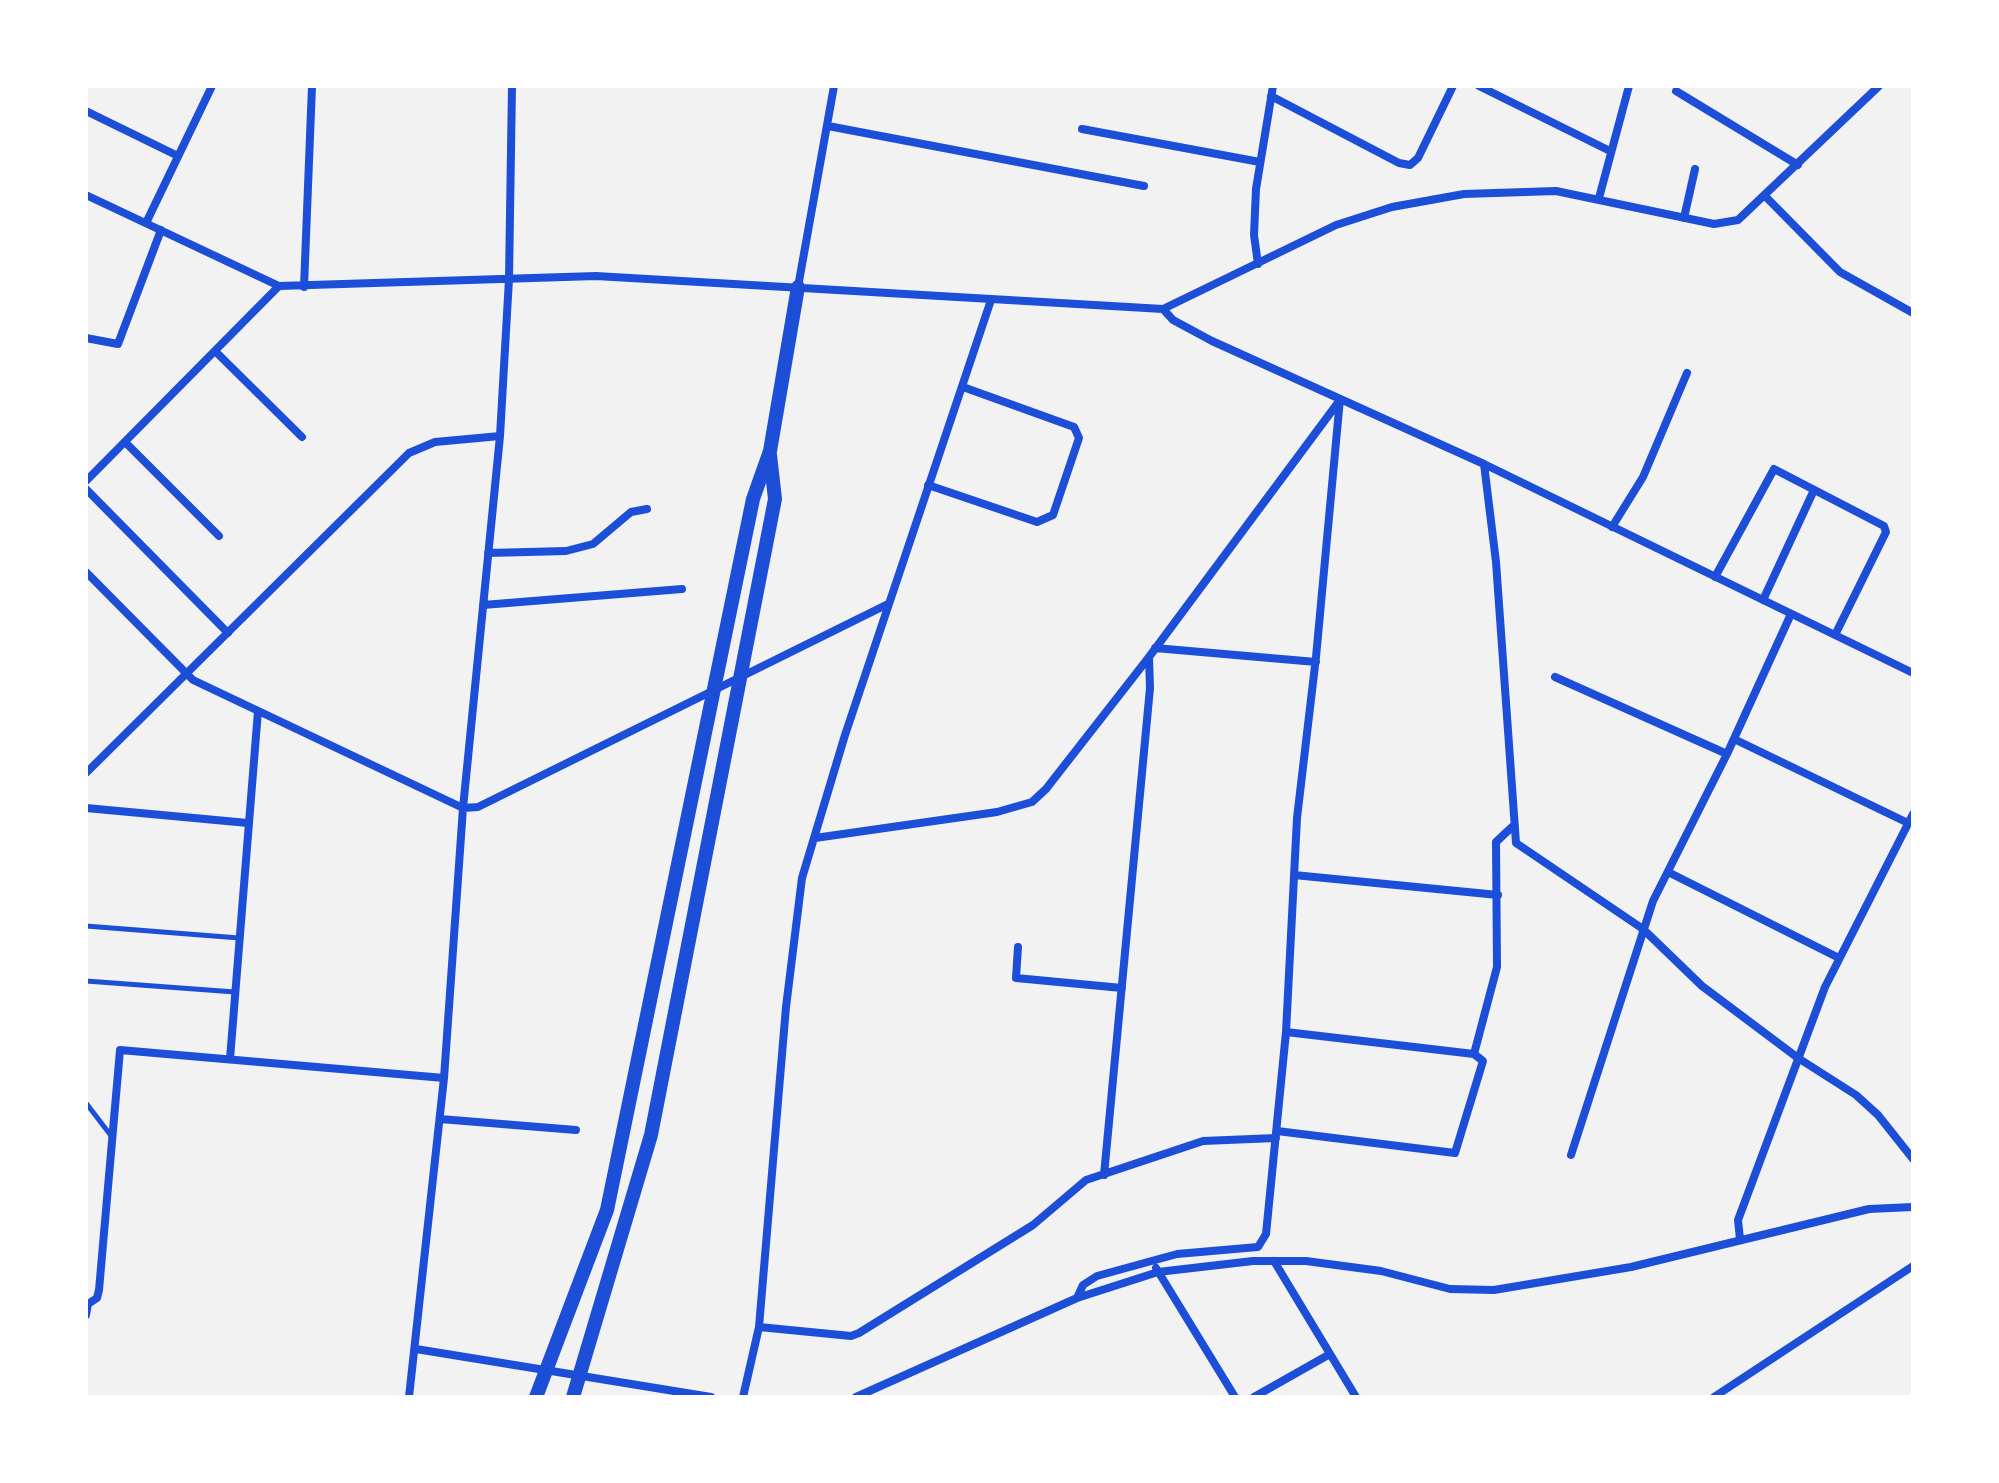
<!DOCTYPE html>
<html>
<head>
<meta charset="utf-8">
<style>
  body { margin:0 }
  #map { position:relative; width:1999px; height:1483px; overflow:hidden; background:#f2f2f2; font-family:Lato,sans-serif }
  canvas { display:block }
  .frame { position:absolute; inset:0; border:88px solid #fff; pointer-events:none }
</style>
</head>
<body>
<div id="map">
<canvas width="1999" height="1483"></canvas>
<div class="frame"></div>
</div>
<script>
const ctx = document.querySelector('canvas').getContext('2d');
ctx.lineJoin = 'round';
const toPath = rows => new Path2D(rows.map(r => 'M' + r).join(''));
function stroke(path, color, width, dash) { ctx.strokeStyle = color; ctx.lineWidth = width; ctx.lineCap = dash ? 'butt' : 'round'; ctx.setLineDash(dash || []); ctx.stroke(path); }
stroke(toPath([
  [86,926,239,938],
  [86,981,235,992],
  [86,1103,112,1137]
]), '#1d4ed8', 5);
stroke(toPath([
  [1479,86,1610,151],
  [1676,91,1798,165],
  [1271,96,1399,163,1410,165,1418,158,1453,86],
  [86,111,178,156],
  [828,126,1144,186],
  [1082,129,1260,162],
  [86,195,279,286,596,276,1163,309,1336,225,1392,207,1464,194,1556,191,1714,224,1738,220,1879,86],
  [1766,197,1840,272,1913,313],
  [1599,198,1629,86],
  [1684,218,1695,169],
  [146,223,212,86],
  [1258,264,1254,235,1256,189,1273,86],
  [304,287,312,86],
  [798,287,834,86],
  [1163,309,1173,320,1212,341,1484,464,1913,673],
  [86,338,118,344,161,230],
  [215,351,302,437],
  [125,442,219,536],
  [1484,464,1496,562,1516,843,1643,929,1702,986,1798,1058,1856,1095,1878,1115,1913,1159],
  [86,481,279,286],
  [928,485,1037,522,1053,515,1079,438,1074,427,963,387],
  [86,489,228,633],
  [1612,527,1643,477,1687,373],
  [488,553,566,551,593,544,631,512,647,509],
  [86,572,193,680,463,808,478,807,888,604],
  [1715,577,1774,469,1884,526,1886,532,1835,635],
  [1763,600,1814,490],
  [483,605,682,589],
  [1155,648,1316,662],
  [1555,677,1727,754],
  [1734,739,1908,823],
  [86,773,409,453,435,442,500,436],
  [86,808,248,823],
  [815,838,997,812,1032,802,1046,789,1149,657,1340,400],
  [1668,872,1839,958],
  [1294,875,1498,895],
  [1018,947,1016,978,1122,988],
  [1286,1032,1474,1054,1497,967,1496,842,1512,827],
  [230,1059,258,711],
  [440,1119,576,1130],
  [1277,1131,1455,1153,1483,1061,1474,1054],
  [1571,1155,1653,901,1727,754,1791,614],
  [1104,1175,1150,688,1149,657],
  [1740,1239,1738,1220,1744,1204,1825,987,1913,814],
  [1274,1261,1356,1397],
  [1156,1268,1235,1397],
  [1077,1298,1083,1285,1097,1276,1177,1254,1258,1247,1266,1234,1286,1032,1297,818,1316,657,1340,399],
  [86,1315,88,1304,97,1298,99,1290,120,1050,444,1078],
  [759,1327,851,1336,859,1333,1033,1225,1086,1180,1203,1141,1276,1138],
  [416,1349,711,1397],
  [409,1397,444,1078,463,808,500,436,509,279,512,86],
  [743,1397,759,1327,786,1007,802,878,845,735,991,300],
  [856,1397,1077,1298,1158,1272,1253,1261,1306,1261,1381,1271,1450,1289,1494,1290,1631,1267,1869,1209,1913,1207],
  [1254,1397,1330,1354],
  [1714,1397,1913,1266]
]), '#1d4ed8', 8);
stroke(toPath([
  [536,1397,607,1210,753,499,770,451,798,287],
  [573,1397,651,1135,775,499,770,455]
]), '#1d4ed8', 14);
</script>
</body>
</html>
